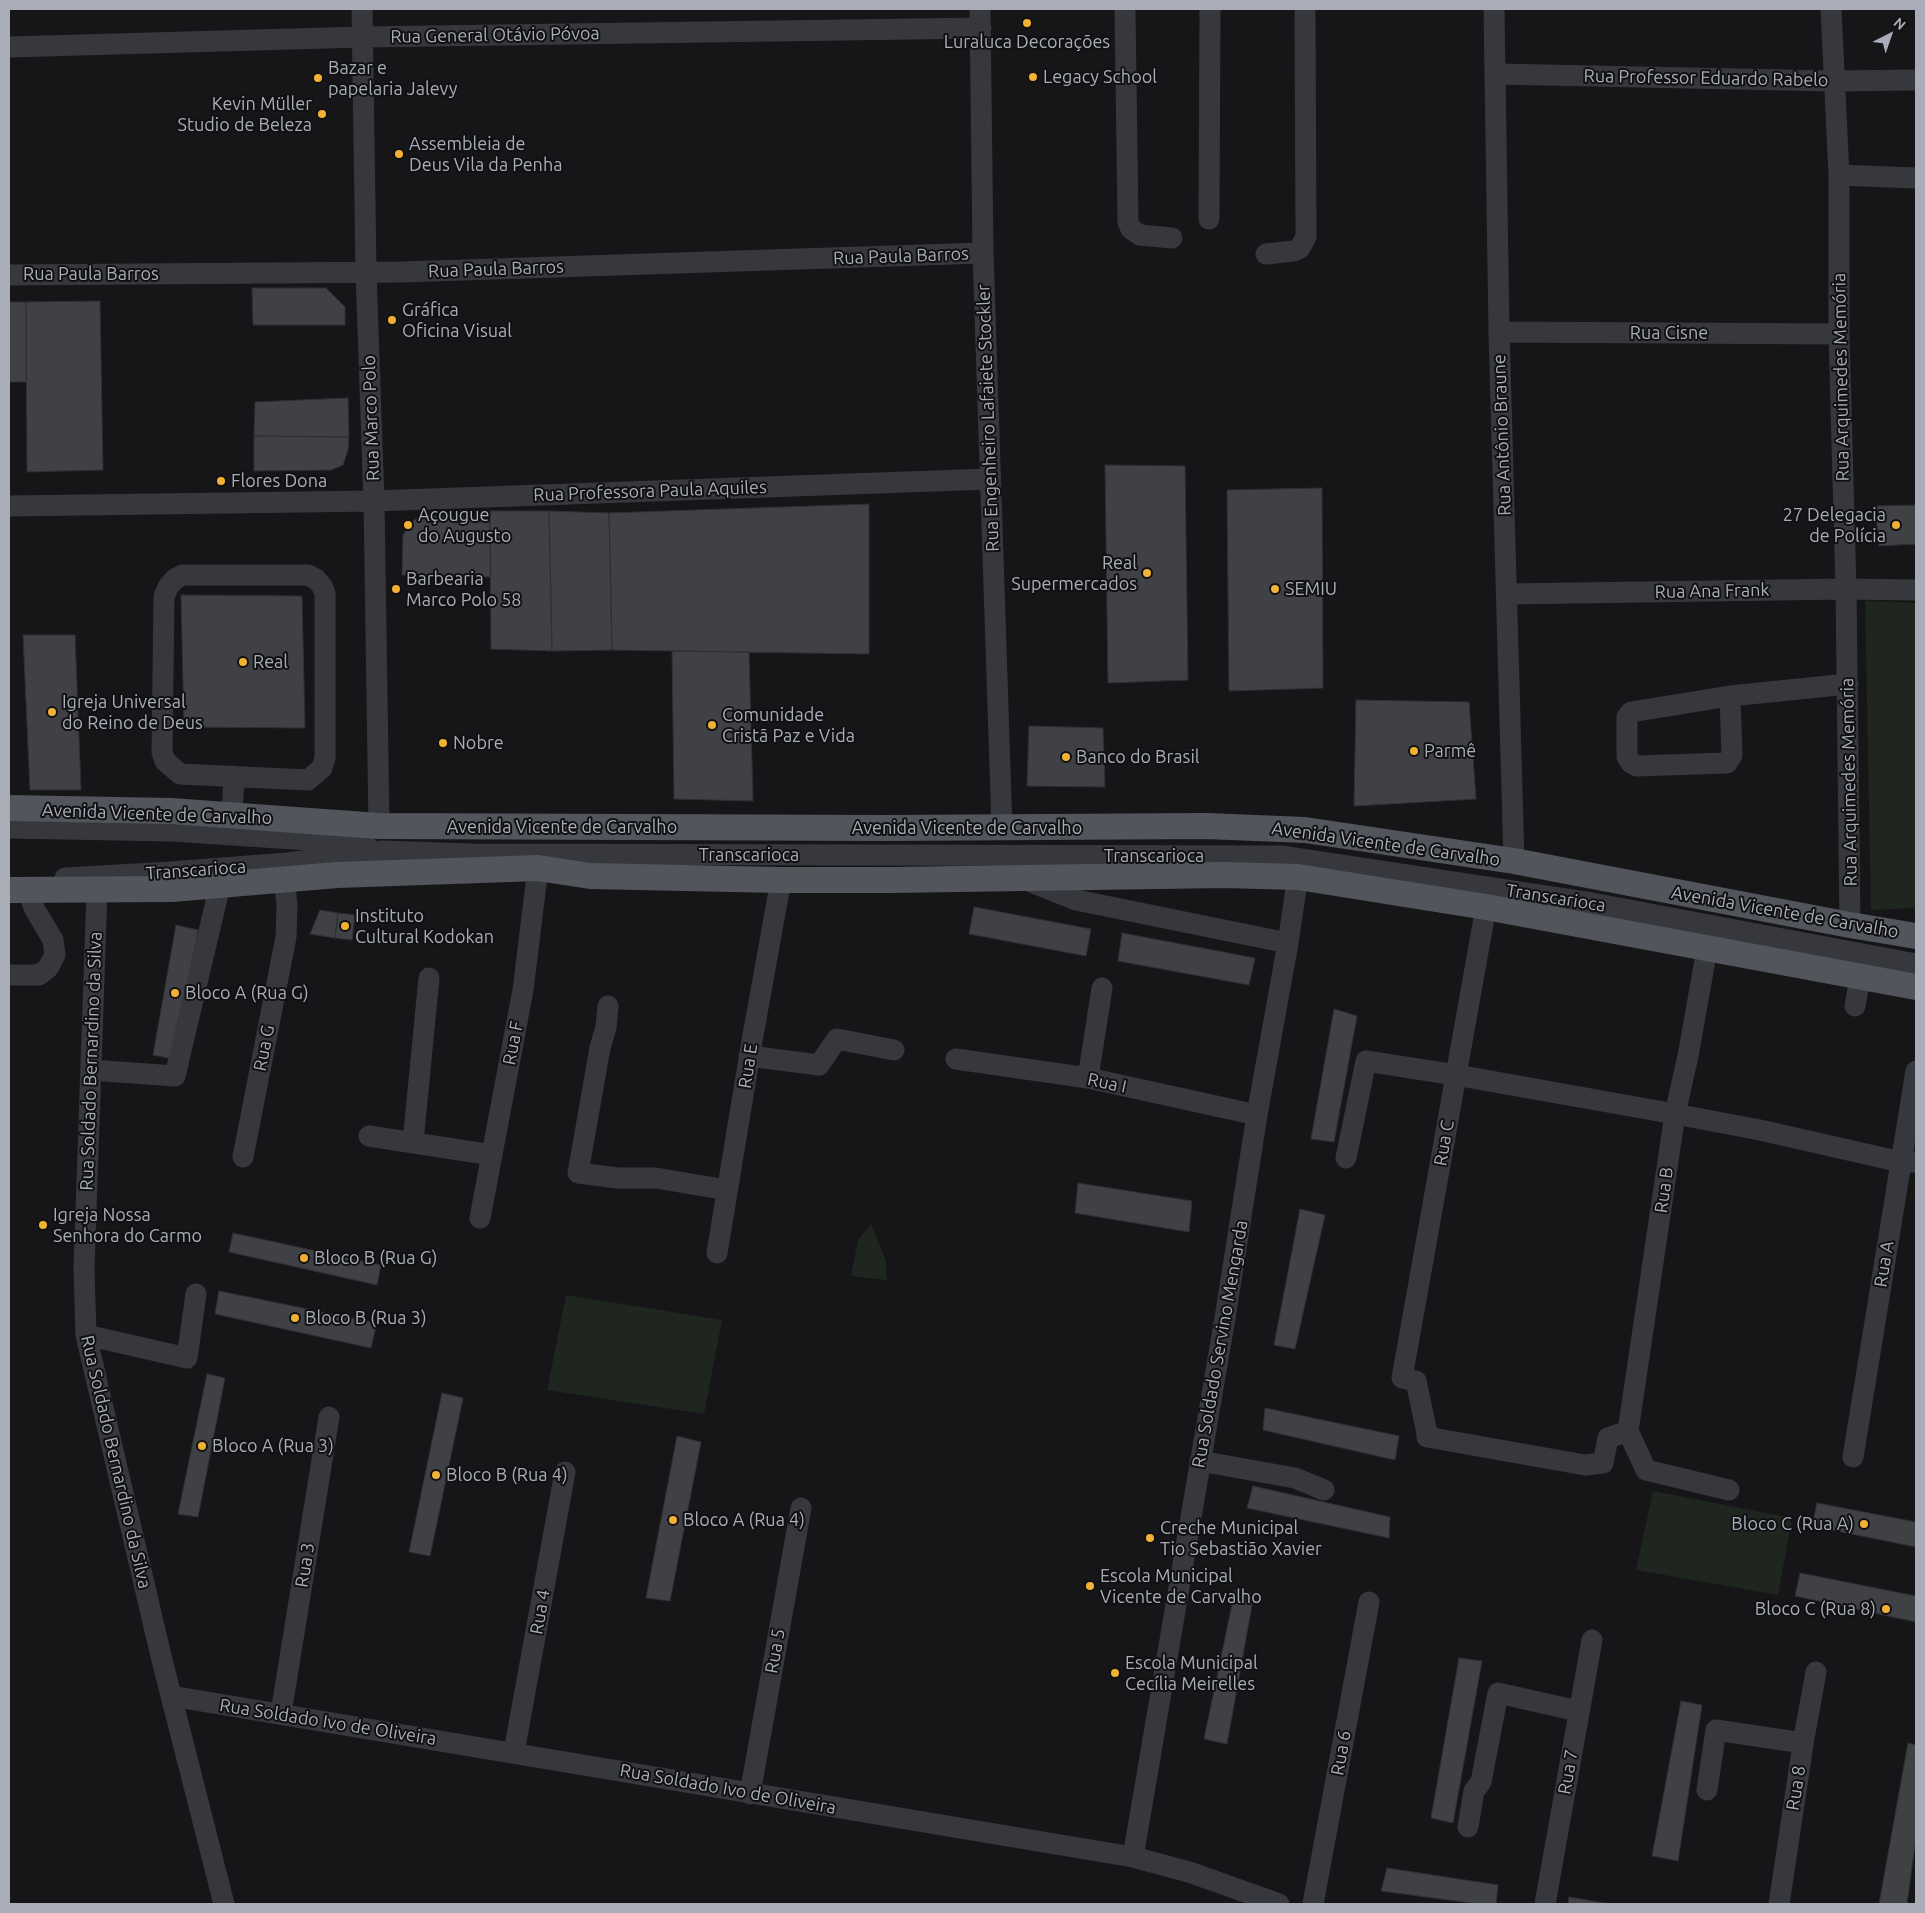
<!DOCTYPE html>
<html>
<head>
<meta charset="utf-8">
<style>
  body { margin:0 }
  #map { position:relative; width:1925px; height:1913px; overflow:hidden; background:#161618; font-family:Ubuntu,sans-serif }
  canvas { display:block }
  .frame { position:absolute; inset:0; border:10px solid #a8adb8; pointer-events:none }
  .north { position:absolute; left:1865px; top:10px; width:50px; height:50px; -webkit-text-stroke:4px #111113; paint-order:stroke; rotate:41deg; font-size:14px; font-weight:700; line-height:20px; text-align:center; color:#a8adb8 }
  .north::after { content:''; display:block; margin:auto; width:18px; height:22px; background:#a8adb8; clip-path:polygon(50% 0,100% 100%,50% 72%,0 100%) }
</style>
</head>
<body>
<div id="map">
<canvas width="1925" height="1913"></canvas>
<div class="frame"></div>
<div class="north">N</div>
</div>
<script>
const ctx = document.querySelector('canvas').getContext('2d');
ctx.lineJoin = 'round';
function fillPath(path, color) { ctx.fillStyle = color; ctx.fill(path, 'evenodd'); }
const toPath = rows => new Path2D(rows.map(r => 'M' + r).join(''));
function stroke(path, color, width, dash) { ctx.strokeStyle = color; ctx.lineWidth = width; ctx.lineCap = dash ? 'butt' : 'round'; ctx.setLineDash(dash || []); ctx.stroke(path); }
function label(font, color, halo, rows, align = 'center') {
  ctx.font = font + ' Ubuntu,sans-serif'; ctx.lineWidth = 4; ctx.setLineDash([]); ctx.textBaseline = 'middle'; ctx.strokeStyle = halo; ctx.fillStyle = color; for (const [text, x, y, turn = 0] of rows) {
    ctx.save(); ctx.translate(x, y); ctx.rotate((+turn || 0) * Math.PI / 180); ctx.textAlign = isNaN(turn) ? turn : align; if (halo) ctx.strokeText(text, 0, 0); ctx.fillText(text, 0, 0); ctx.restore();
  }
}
fillPath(toPath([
  [1865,601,1916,603,1916,908,1871,910],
  [871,1224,886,1261,887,1280,851,1276,858,1240],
  [566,1295,722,1320,704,1414,547,1390],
  [1653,1491,1792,1518,1778,1595,1636,1570]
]), '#1e261f');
const building = toPath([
  [252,288,326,288,345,307,345,325,253,325,252,288],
  [100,301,103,470,27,472,26,302,100,301],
  [9,302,26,302,26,382,9,382,9,302],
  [348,398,349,437,254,436,255,402,348,398],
  [254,436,349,437,348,450,343,465,331,470,254,471,254,436],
  [1105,465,1185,466,1188,680,1108,683,1105,465],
  [1322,488,1323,688,1229,691,1227,490,1322,488],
  [869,504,869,654,612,650,609,513,869,504],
  [1916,505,1916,544,1879,546,1875,506,1916,505],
  [490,511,549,511,552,651,491,649,490,511],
  [549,511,609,513,612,650,552,651,549,511],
  [422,516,489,517,491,577,402,575,403,535,414,520,422,516],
  [181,595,302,596,305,728,184,727,181,595],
  [23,635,75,635,81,790,30,790,23,635],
  [672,651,749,652,753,801,674,799,672,651],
  [1356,700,1469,702,1476,799,1354,806,1356,700],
  [1029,726,1103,728,1105,787,1027,786,1029,726],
  [974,907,1091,929,1086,956,969,934,974,907],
  [320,910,338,913,335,938,310,934,320,910],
  [338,913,355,915,352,940,335,938,338,913],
  [176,925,198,930,174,1059,153,1055,176,925],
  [1122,933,1255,958,1249,985,1118,961,1122,933],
  [1334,1009,1357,1016,1334,1142,1311,1139,1334,1009],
  [1078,1183,1192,1201,1189,1232,1075,1213,1078,1183],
  [1300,1209,1325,1215,1295,1349,1274,1345,1300,1209],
  [233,1233,381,1265,377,1285,229,1252,233,1233],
  [219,1291,377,1323,371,1348,215,1314,219,1291],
  [207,1374,225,1378,198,1517,178,1514,207,1374],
  [442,1393,463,1398,430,1556,409,1552,442,1393],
  [1265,1408,1399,1436,1395,1460,1263,1430,1265,1408],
  [677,1436,701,1442,670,1601,646,1598,677,1436],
  [1253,1486,1390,1517,1389,1538,1247,1508,1253,1486],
  [1817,1503,1916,1522,1916,1547,1812,1526,1817,1503],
  [1800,1573,1916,1596,1916,1622,1795,1596,1800,1573],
  [1235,1590,1254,1594,1227,1744,1204,1739,1235,1590],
  [1459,1658,1482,1661,1453,1823,1431,1818,1459,1658],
  [1681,1701,1702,1705,1678,1861,1652,1856,1681,1701],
  [1908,1743,1916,1745,1916,1837,1907,1904,1879,1904,1908,1743],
  [1387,1868,1498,1885,1496,1904,1479,1904,1381,1891,1387,1868],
  [1569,1897,1610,1904,1568,1904,1569,1897]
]);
fillPath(building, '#404145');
stroke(building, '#303034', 1);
stroke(toPath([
  [362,9,366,272,374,501,379,826],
  [980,9,983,253,1002,828],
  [1125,9,1128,222,1131,229,1140,235,1172,238],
  [1494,9,1499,332,1514,861],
  [1831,9,1839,175,1839,334,1846,589,1850,925],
  [9,47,362,37,981,28],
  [1496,74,1834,81,1916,80],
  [1839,175,1916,178],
  [1209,219,1210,9],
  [1266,254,1294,251,1300,248,1306,237,1305,9],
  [9,275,402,272,983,253],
  [1499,332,1839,334],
  [9,506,374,501,990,479],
  [183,575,308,575,316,579,322,586,325,593,325,758,322,768,308,780,180,774,165,761,162,752,164,597,168,587,175,579,183,575],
  [1507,594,1846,589,1916,590],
  [1730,696,1631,712,1627,717,1627,757,1631,763,1637,766,1727,763,1732,755,1730,696,1848,684],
  [232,815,234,776],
  [9,828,172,831,339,842,368,847],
  [65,878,171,872,287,863,383,851,471,854,1281,856,1592,903,1916,964],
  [1026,880,1076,900,1288,943],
  [97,890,84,1269,86,1335,161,1656,224,1904],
  [1486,907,1402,1378,1416,1381,1427,1433,1427,1437,1585,1465,1603,1463,1608,1438,1628,1431],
  [9,975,39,975,48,968,55,955,53,940,34,908,28,890],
  [608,1006,606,1027,600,1048,578,1173,618,1178,656,1178,727,1190],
  [1855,1006,1860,977],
  [749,1056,819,1065,837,1039,894,1050],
  [956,1059,1088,1078,1257,1115],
  [91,1070,175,1076,220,885],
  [1088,1078,1102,988],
  [369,1136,492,1155],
  [413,1142,429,978],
  [243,1157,286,937,287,904,284,879],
  [1346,1158,1366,1061,1456,1075,1675,1114,1760,1130,1901,1162,1916,1162],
  [480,1218,523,990,538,868],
  [717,1253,752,1041,781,880],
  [86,1335,187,1358,196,1294],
  [1628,1431,1675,1114,1688,1056,1707,949],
  [1628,1431,1646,1470,1729,1490],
  [1853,1457,1916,1071],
  [1200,1461,1295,1478,1324,1490],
  [171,1696,1133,1857,1189,1872,1279,1904],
  [281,1713,329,1417],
  [514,1752,565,1472],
  [1707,1790,1716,1730,1803,1743],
  [750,1794,801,1508],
  [1468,1827,1474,1791,1481,1782,1498,1693,1578,1711],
  [1133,1857,1225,1318,1257,1115,1288,943,1300,862],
  [1313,1904,1369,1602],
  [1545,1904,1592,1640],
  [1779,1904,1804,1738,1816,1672]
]), '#37383d', 21);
stroke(toPath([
  [9,808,171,811,379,826,883,828,1206,826,1305,830,1514,861,1850,925,1916,936],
  [9,890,172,889,337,875,538,868,590,876,781,880,891,880,1224,875,1298,877,1486,907,1916,987]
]), '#53555c', 26);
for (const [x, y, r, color] of [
  [1027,23,5,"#f2b134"],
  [1033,77,5,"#f2b134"],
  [318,78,5,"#f2b134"],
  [322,114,5,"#f2b134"],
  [399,154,5,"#f2b134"],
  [392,320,5,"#f2b134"],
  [221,481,5,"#f2b134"],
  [408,525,5,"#f2b134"],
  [1896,525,5,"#f2b134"],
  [1147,573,5,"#f2b134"],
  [396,589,5,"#f2b134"],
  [1275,589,5,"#f2b134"],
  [243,662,5,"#f2b134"],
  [52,712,5,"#f2b134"],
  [712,725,5,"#f2b134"],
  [443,743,5,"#f2b134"],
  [1414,751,5,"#f2b134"],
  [1066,757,5,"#f2b134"],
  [345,926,5,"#f2b134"],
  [175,993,5,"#f2b134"],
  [43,1225,5,"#f2b134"],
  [304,1258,5,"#f2b134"],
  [295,1318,5,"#f2b134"],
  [202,1446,5,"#f2b134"],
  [436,1475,5,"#f2b134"],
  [673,1520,5,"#f2b134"],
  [1864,1524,5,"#f2b134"],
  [1150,1538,5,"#f2b134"],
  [1090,1586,5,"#f2b134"],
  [1886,1609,5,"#f2b134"],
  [1115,1673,5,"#f2b134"]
]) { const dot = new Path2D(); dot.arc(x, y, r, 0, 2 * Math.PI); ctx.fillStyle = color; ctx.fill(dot); stroke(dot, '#111113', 2); }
label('18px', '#a8adb8', '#111113', [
  ["Rua General Otávio Póvoa",495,35,-1],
  ["Rua Professor Eduardo Rabelo",1706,78,1],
  ["Rua Paula Barros",901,256,-2],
  ["Rua Paula Barros",496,269,-2],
  ["Rua Paula Barros",91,274],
  ["Rua Cisne",1669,333],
  ["Rua Arquimedes Memória",1841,377,-91],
  ["Rua Marco Polo",371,418,-92],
  ["Rua Engenheiro Lafaiete Stockler",988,418,-92],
  ["Rua Antônio Braune",1502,435,-92],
  ["Rua Professora Paula Aquiles",650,491,-2],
  ["Rua Ana Frank",1712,591,-1],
  ["Rua Arquimedes Memória",1849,782,-91],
  ["Avenida Vicente de Carvalho",157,814,2],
  ["Avenida Vicente de Carvalho",562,827],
  ["Avenida Vicente de Carvalho",967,828],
  ["Avenida Vicente de Carvalho",1386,844,8],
  ["Transcarioca",749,855],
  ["Transcarioca",1154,856],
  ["Transcarioca",196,870,-4],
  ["Transcarioca",1556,898,9],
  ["Avenida Vicente de Carvalho",1785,912,10],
  ["Rua F",513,1043,-79],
  ["Rua G",264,1048,-79],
  ["Rua Soldado Bernardino da Silva",91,1061,-88],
  ["Rua E",748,1066,-81],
  ["Rua I",1107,1083,12],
  ["Rua C",1444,1143,-80],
  ["Rua B",1664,1190,-82],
  ["Rua A",1884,1264,-81],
  ["Rua Soldado Servino Mengarda",1220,1344,-80],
  ["Rua Soldado Bernardino da Silva",116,1462,77],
  ["Rua 3",305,1565,-81],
  ["Rua 4",540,1612,-80],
  ["Rua 5",775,1651,-80],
  ["Rua Soldado Ivo de Oliveira",328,1722,9],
  ["Rua 6",1341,1753,-80],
  ["Rua 7",1568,1772,-80],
  ["Rua 8",1796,1788,-81],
  ["Rua Soldado Ivo de Oliveira",728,1789,10]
]);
label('18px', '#a8adb8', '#111113', [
  ["Luraluca Decorações",1027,42,"center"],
  ["Bazar e",328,68],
  ["papelaria Jalevy",328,89],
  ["Legacy School",1043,77],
  ["Kevin Müller",312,104,"right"],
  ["Studio de Beleza",312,125,"right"],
  ["Assembleia de",409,144],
  ["Deus Vila da Penha",409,165],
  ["Gráfica",402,310],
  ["Oficina Visual",402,331],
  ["Flores Dona",231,481],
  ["Açougue",418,515],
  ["do Augusto",418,536],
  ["27 Delegacia",1886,515,"right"],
  ["de Polícia",1886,536,"right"],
  ["Real",1137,563,"right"],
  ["Supermercados",1137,584,"right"],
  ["Barbearia",406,579],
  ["Marco Polo 58",406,600],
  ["SEMIU",1285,589],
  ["Real",253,662],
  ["Igreja Universal",62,702],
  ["do Reino de Deus",62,723],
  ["Comunidade",722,715],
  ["Cristã Paz e Vida",722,736],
  ["Nobre",453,743],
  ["Parmê",1424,751],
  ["Banco do Brasil",1076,757],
  ["Instituto",355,916],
  ["Cultural Kodokan",355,937],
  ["Bloco A (Rua G)",185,993],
  ["Igreja Nossa",53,1215],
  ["Senhora do Carmo",53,1236],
  ["Bloco B (Rua G)",314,1258],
  ["Bloco B (Rua 3)",305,1318],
  ["Bloco A (Rua 3)",212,1446],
  ["Bloco B (Rua 4)",446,1475],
  ["Bloco A (Rua 4)",683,1520],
  ["Bloco C (Rua A)",1854,1524,"right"],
  ["Creche Municipal",1160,1528],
  ["Tio Sebastião Xavier",1160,1549],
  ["Escola Municipal",1100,1576],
  ["Vicente de Carvalho",1100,1597],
  ["Bloco C (Rua 8)",1876,1609,"right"],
  ["Escola Municipal",1125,1663],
  ["Cecília Meirelles",1125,1684]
], 'left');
</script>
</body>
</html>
